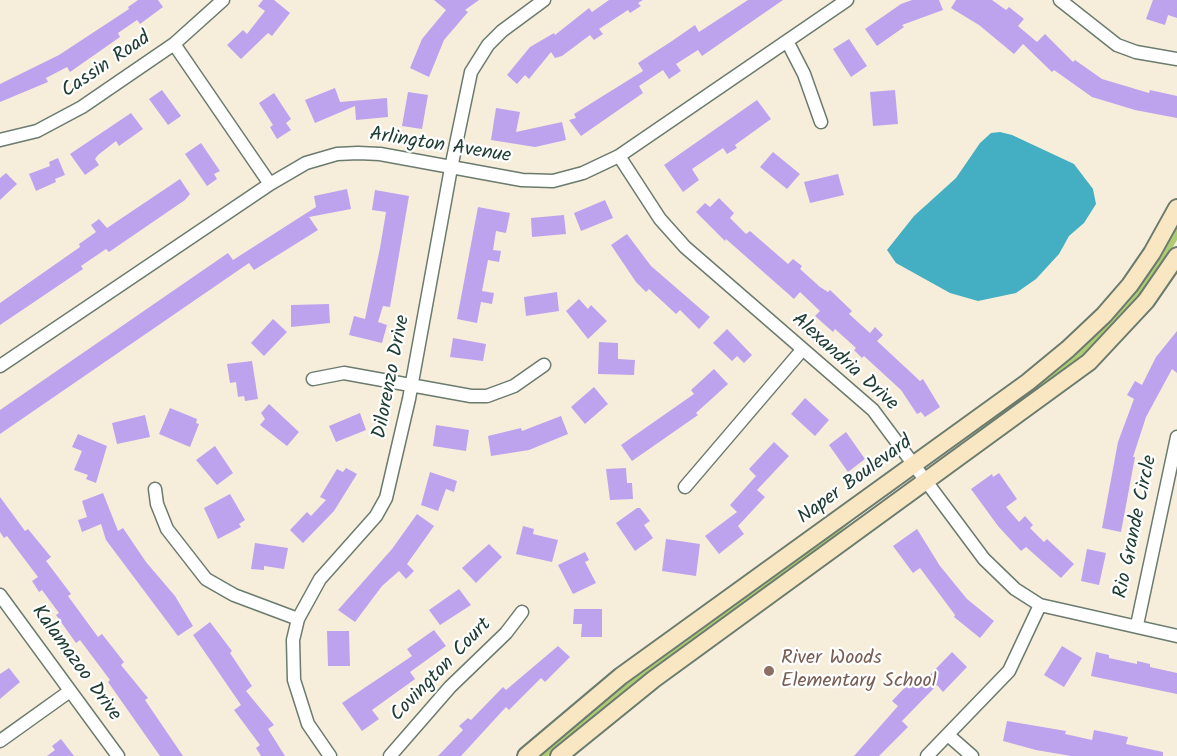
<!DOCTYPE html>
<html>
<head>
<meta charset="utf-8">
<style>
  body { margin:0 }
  canvas { display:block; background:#f7eddb }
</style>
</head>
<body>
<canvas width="1177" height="756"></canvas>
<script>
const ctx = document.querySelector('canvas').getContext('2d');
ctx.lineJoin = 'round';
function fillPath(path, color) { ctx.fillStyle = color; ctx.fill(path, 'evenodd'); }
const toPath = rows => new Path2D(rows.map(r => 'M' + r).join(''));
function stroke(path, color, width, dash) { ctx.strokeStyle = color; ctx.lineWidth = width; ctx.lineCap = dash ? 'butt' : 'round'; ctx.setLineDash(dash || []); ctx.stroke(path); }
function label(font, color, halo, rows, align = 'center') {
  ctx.font = font + ' Kalam,sans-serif'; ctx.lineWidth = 4.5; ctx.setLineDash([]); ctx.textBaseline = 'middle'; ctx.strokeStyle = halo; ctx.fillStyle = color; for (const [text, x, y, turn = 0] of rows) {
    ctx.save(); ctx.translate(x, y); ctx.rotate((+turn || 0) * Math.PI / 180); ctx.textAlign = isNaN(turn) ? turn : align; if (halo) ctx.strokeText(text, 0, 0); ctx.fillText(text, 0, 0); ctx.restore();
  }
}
fillPath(toPath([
  [1177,219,1177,240,1164,262,1139,297,1076,363,942,460,1054,370],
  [894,486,895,490,853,520,806,561,590,719,548,756,535,756,589,708]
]), '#aecc73');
fillPath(toPath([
  [1000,132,1012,135,1074,164,1093,189,1096,204,1084,223,1069,236,1059,254,1036,279,1016,293,978,301,950,293,896,263,887,250,914,216,956,178,980,143,991,133]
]), '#44afc2');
fillPath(toPath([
  [138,0,158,0,163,7,140,24,137,20,118,33,120,37,70,72,67,67,46,78,48,82,0,102,0,84,59,55,129,9,128,7],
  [263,0,274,0,290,13,272,36,268,33,241,59,227,45,243,30,247,34,265,11,258,6],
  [434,0,479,0,465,10,468,12,444,40,429,77,410,68,422,39,446,10],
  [609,0,643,0,638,3,641,6,630,13,628,10,599,29,603,34,594,40,590,35,562,56,555,58,551,52,529,79,525,75,517,84,507,75,530,47,554,33,555,35,589,8,592,12],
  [748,0,783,0,702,56,698,50,676,64,681,71,669,79,663,70,639,86,643,93,581,136,569,120,576,118,574,114,643,71,638,63,672,41,695,25,699,32],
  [912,0,939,0,943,10,902,25,904,27,877,46,865,29,901,4],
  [956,0,992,0,1006,10,1009,7,1024,19,1018,26,1037,42,1045,34,1073,62,1075,60,1102,79,1149,93,1150,90,1177,96,1177,118,1135,110,1092,97,1054,70,1052,72,1023,44,1014,54,979,25,951,8],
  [1153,0,1177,0,1177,18,1168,15,1165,25,1146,19],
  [849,39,867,66,851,77,833,49],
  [335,88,340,102,387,98,388,117,356,120,355,106,315,123,305,100],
  [162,90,181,116,168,125,149,99],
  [895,90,898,124,873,126,870,92],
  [408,92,428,95,422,129,402,126],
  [274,93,291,119,286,123,291,130,277,139,270,127,273,125,259,103],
  [757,100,771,119,735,145,737,148,727,154,723,148,692,169,699,180,683,192,664,165],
  [496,108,520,112,516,132,562,122,566,140,535,147,491,140],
  [131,113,143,129,119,146,116,141,98,155,95,159,99,165,85,175,70,154],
  [201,143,220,171,214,174,217,179,207,186,185,154],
  [773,152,800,174,787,189,760,167],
  [58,158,65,175,55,179,56,182,36,191,29,174,50,166,49,162],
  [6,173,17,184,0,200,0,178],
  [838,174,844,195,810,203,804,182],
  [180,179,190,194,185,200,109,252,106,249,81,266,83,269,0,325,0,303,80,247,79,244,96,232,91,225,99,219,107,228],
  [347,189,351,209,309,217,318,230,254,270,249,263,0,434,0,410,228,253,233,260,316,207,314,196],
  [375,190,409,196,390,307,383,306,378,322,387,325,382,343,349,335,354,316,365,319,380,248,386,212,372,210],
  [719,198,734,213,730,218,746,234,750,231,788,264,793,259,802,266,800,269,820,287,828,292,830,290,852,311,849,314,870,333,875,327,883,335,877,341,920,381,923,379,940,407,925,417,921,412,917,414,901,390,864,356,862,358,854,350,856,348,835,329,833,332,815,316,820,311,800,292,794,299,726,239,725,241,696,212,705,203,710,207],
  [605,200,613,218,581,231,574,213],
  [478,207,510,213,506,233,496,231,493,250,501,251,499,262,488,260,482,291,494,293,492,304,481,302,477,323,457,319],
  [564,215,566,234,532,237,531,218],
  [627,234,651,266,710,317,699,329,680,310,676,314,649,289,646,292,636,282,611,245],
  [557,292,559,311,526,316,524,297],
  [579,299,588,309,591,305,607,321,588,339,566,311],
  [329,304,330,323,291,327,291,305],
  [273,319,287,332,264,356,251,343],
  [727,329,752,355,744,363,737,356,732,361,713,343],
  [1177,331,1177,373,1172,369,1146,417,1133,457,1135,457,1121,532,1102,528,1118,442,1134,399,1127,395,1135,381,1142,385,1156,357],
  [453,338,486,344,483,361,450,357],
  [599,342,618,343,618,359,635,360,634,375,598,374],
  [252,361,258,399,245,401,244,396,238,397,236,382,230,383,227,364],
  [714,369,728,384,696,413,698,415,632,461,621,445,694,394,691,390],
  [594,387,608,404,585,424,571,407],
  [805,398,829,420,815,436,791,414],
  [269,404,299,432,287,446,260,425,265,419,261,413],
  [170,408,197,419,196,423,199,424,190,447,159,434],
  [360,413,366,430,336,442,329,426],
  [145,415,150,437,117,444,112,423],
  [561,416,568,434,529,450,491,456,488,436,521,428,522,431],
  [436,425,469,430,466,451,433,446],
  [846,432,865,459,848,472,829,445],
  [78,434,107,446,96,483,86,479,88,475,74,470,82,451,72,447],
  [774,442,789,456,757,490,765,497,738,526,744,534,719,554,705,536,737,512,730,505,756,476,749,469],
  [215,446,233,473,217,485,196,460],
  [346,468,357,474,334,511,303,543,290,530,307,512,311,516,326,500,320,497,337,469,343,472],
  [626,468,627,483,632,483,633,499,610,500,606,469],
  [430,472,457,481,454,492,446,489,438,511,421,505],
  [999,473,1017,499,1006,507,1019,522,1025,516,1033,525,1030,528,1044,542,1047,539,1074,564,1061,578,1026,547,1021,551,998,526,971,489,992,474,993,477],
  [103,493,118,531,123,528,146,562,175,596,193,626,178,636,106,540,101,524,82,532,78,520,87,517,82,501],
  [230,494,245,520,239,524,241,527,218,539,204,508],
  [0,497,25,531,28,529,51,557,46,561,71,594,68,596,98,637,102,634,124,662,121,665,148,698,145,700,183,756,160,756,108,682,110,680,80,640,76,643,56,615,59,613,42,590,39,592,32,581,38,577,7,536,4,538,0,532],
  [637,508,640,508,650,521,644,525,653,538,635,551,616,523],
  [417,514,434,526,407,564,414,571,406,579,399,571,382,586,355,622,338,610,392,549],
  [523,526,534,529,533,534,558,540,552,562,516,554],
  [917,529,940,566,967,599,994,621,980,638,954,617,955,615,920,568,913,573,893,546],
  [666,539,700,544,696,576,662,571],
  [255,543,288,548,284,569,264,566,264,570,251,569],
  [489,544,502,557,476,583,462,568],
  [1087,549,1106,553,1099,585,1081,581],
  [585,552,589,560,585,562,596,583,573,594,558,565],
  [459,589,471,605,440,625,429,610],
  [574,609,602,609,602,637,581,637,582,624,573,624],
  [210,622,232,651,230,653,252,686,246,691,274,725,268,729,285,756,261,756,256,748,260,745,234,710,241,705,193,635],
  [434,630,446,646,410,672,415,679,372,710,379,719,362,731,342,703,412,656,407,649],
  [327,631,349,631,350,666,328,666],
  [558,646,570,657,545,682,541,678,509,710,506,707,461,756,438,756,463,730,459,726,468,718,471,720,503,687,506,690],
  [1062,646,1082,658,1064,687,1044,675],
  [952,652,967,667,943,692,937,685,902,721,908,727,879,756,854,756,898,706,892,701,916,676,923,682],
  [1096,652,1109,655,1109,658,1137,664,1137,661,1150,664,1150,667,1177,673,1177,694,1091,676],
  [9,668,20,682,0,699,0,674],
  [1007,721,1066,731,1065,734,1092,740,1094,730,1128,737,1126,744,1163,752,1163,756,1071,756,1036,750,1003,741],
  [61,739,74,756,47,756,55,750,52,746]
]), '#bda3ee');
const minor = toPath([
  [1060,0,1117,45,1136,52,1177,59],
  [787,41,804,74,821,122],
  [174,44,270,184],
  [0,140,37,131,82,107,174,44,223,0],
  [619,156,660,219,685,247,873,410,984,559,1015,589,1040,605,1177,636],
  [0,366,270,184,306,163,337,154,358,153,380,154,522,180,553,181,583,173,619,156,847,0],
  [313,379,344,373,471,396,487,396,514,386,544,365],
  [685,487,802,350],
  [155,489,157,504,167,529,206,579,234,595,298,619],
  [0,595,118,756],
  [1137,625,1177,437],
  [948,735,972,756],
  [0,741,70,691],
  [330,756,308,724,294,680,293,640,298,619,320,579,376,516,386,498,409,399,451,168,471,72,488,45,502,31,544,0],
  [390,756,450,687,506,633,522,612],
  [927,756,1009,671,1040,605]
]);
const secondary = toPath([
  [526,756,621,676,1028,382,1068,349,1104,315,1130,285,1152,253,1177,208],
  [559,756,654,679,1089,362,1146,301,1177,256]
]);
stroke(minor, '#6b7b6e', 15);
stroke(secondary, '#6b7b6e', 20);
stroke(minor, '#fff', 12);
stroke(secondary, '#f9e7c3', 16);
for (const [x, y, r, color] of [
  [769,671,6,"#8d6e63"]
]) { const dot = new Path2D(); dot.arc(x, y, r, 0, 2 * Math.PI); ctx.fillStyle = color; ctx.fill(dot); stroke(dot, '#fff', 2); }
label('20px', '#1f3d34', '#fff', [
  ["Cassin Road",107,66,-34],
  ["Arlington Avenue",440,147,9],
  ["Alexandria Drive",844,363,42],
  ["Dilorenzo Drive",393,377,-79],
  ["Naper Boulevard",856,481,-36],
  ["Rio Grande Circle",1137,527,-78],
  ["Kalamazoo Drive",75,664,54],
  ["Covington Court",442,671,-46]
]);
label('20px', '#785e54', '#fff', [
  ["River Woods",781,660],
  ["Elementary School",781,683]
], 'left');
</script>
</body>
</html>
